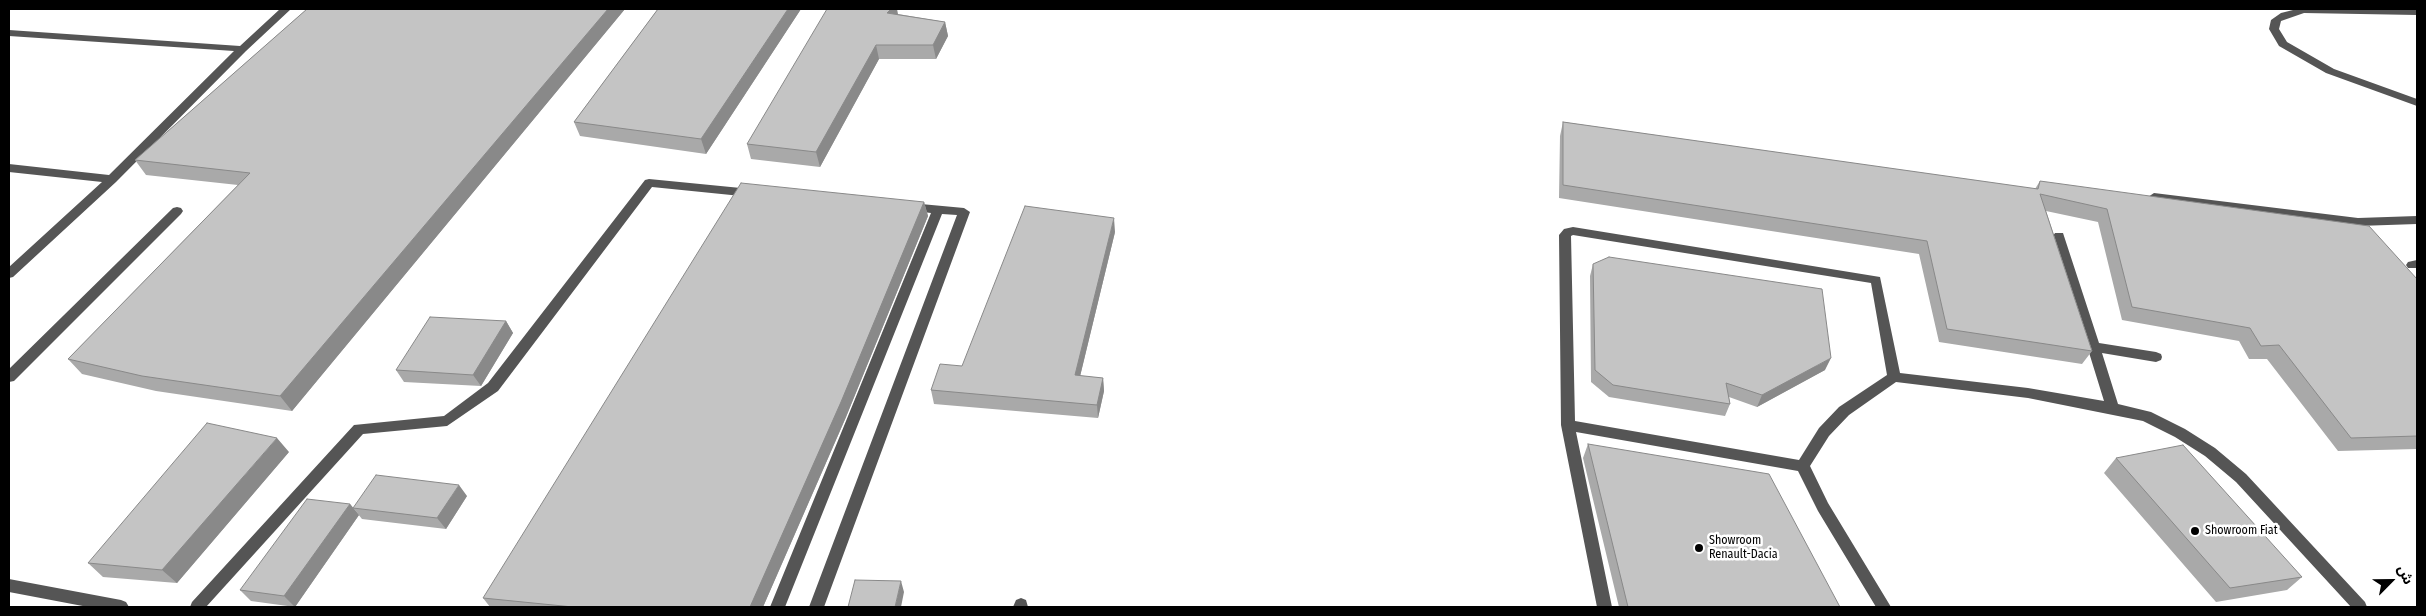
<!DOCTYPE html>
<html>
<head>
<meta charset="utf-8">
<style>
  body { margin:0 }
  #map { position:relative; width:2426px; height:616px; overflow:hidden; background:#fff; font-family:"Fira Sans Condensed","Noto Sans Arabic",sans-serif }
  canvas { display:block }
  .frame { position:absolute; inset:0; border:10px solid #000; pointer-events:none }
  .north { position:absolute; left:2366px; top:556px; width:50px; height:50px; -webkit-text-stroke:4px #fff; paint-order:stroke; rotate:67deg; font-size:14px; font-weight:700; line-height:20px; text-align:center; color:#000 }
  .north::after { content:''; display:block; margin:auto; width:18px; height:22px; background:#000; clip-path:polygon(50% 0,100% 100%,50% 72%,0 100%) }
</style>
</head>
<body>
<div id="map">
<canvas width="2426" height="616"></canvas>
<div class="frame"></div>
<div class="north">ش</div>
</div>
<script>
const ctx = document.querySelector('canvas').getContext('2d');
ctx.lineJoin = 'round';
const toPath = rows => new Path2D(rows.map(r => 'M' + r).join(''));
function fillPath(path, color) { ctx.fillStyle = color; ctx.fill(path, 'evenodd'); }
function stroke(path, color, width, dash) { ctx.strokeStyle = color; ctx.lineWidth = width; ctx.lineCap = dash ? 'butt' : 'round'; ctx.setLineDash(dash || []); ctx.stroke(path); }
function label(font, color, halo, rows, align = 'center') {
  ctx.font = font + ' "Fira Sans Condensed",sans-serif'; ctx.lineWidth = 5; ctx.setLineDash([]); ctx.textBaseline = 'middle'; ctx.strokeStyle = halo; ctx.fillStyle = color; for (const [text, x, y, turn = 0] of rows) {
    ctx.save(); ctx.translate(x, y); ctx.rotate((+turn || 0) * Math.PI / 180); ctx.textAlign = isNaN(turn) ? turn : align; if (halo) ctx.strokeText(text, 0, 0); ctx.fillText(text, 0, 0); ctx.restore();
  }
}
fillPath(toPath([
  [280,9,291,9,246,51,116,182,13,277,9,278,9,267,102,182,9,172,9,164,109,175,234,51,9,36,9,30,240,46,280,9],
  [2297,9,2417,9,2417,15,2304,13,2281,21,2279,29,2287,42,2334,69,2417,99,2417,106,2326,73,2279,46,2269,29,2271,20,2281,13,2297,9],
  [649,179,751,189,757,193,751,197,652,187,498,391,447,426,363,434,206,607,190,607,192,602,354,425,444,416,488,383,645,180,649,179],
  [2154,193,2358,218,2417,216,2417,224,2358,226,2150,200,2148,197,2154,193],
  [910,203,964,208,970,212,824,607,809,607,957,215,942,214,785,607,770,607,931,213,906,210,904,207,906,204,910,203],
  [177,207,181,208,183,211,181,214,14,381,9,382,9,369,173,208,177,207],
  [1573,227,1880,277,1900,373,2028,388,2104,401,2053,236,2055,233,2063,233,2099,343,2156,352,2161,354,2162,357,2161,360,2156,362,2102,353,2118,404,2151,412,2185,429,2215,448,2246,474,2365,602,2367,607,2351,607,2236,482,2205,456,2175,437,2143,421,2028,398,1896,382,1849,415,1829,436,1810,466,1828,503,1891,607,1876,607,1818,511,1798,471,1576,432,1612,607,1597,607,1561,425,1559,235,1564,229,1573,227],
  [1573,235,1871,283,1887,375,1839,407,1819,428,1799,460,1575,421,1571,236,1573,235],
  [2417,260,2417,268,2408,268,2406,265,2408,262,2417,260],
  [9,579,121,600,126,602,129,607,88,607,9,592,9,579],
  [1021,598,1026,600,1028,607,1013,607,1016,600,1021,598]
]), '#555');
fillPath(toPath([
  [307,9,625,9,292,411,156,391,82,374,68,359,238,185,146,175,135,160],
  [658,9,801,9,706,154,580,136,574,122],
  [898,14,945,22,948,36,936,59,879,59,820,167,751,159,747,144],
  [1563,122,2035,189,2040,181,2417,279,2417,449,2338,451,2267,359,2249,359,2239,341,2122,320,2098,222,2046,211,2092,351,2082,364,1939,342,1919,254,1559,198,1560,136],
  [924,202,928,216,846,417,763,607,490,607,483,598],
  [1115,232,1080,376,1103,378,1104,391,1098,418,934,404,931,390,962,366],
  [1593,264,1825,370,1757,407,1729,397,1730,404,1725,416,1609,397,1591,382,1590,276],
  [506,321,513,333,481,386,404,382,396,370],
  [1588,444,1840,607,1619,607,1583,458],
  [289,452,177,583,103,577,88,563],
  [2116,458,2302,577,2287,590,2216,602,2104,473],
  [467,496,446,529,362,519,353,508],
  [350,504,359,515,295,607,251,601,240,590]
]), '#a9a9a9');
fillPath(toPath([
  [608,9,625,9,292,411,280,396],
  [788,9,801,9,706,154,701,139],
  [891,9,897,9,899,19,887,13],
  [945,22,948,36,936,59,933,45],
  [876,45,879,59,820,167,816,152],
  [924,202,928,216,846,417,763,607,750,607],
  [1114,218,1115,232,1077,389,1075,375],
  [506,321,513,333,481,386,473,375],
  [1831,358,1825,370,1757,407,1762,395],
  [1103,378,1104,391,1098,418,1097,405],
  [277,438,289,452,177,583,162,570],
  [459,485,467,496,446,529,437,518],
  [350,504,359,515,295,607,284,596],
  [901,581,904,592,901,607,895,607]
]), '#898989');
const building = toPath([
  [307,9,608,9,280,396,142,376,68,359,250,173,135,160,307,9],
  [658,9,788,9,701,139,574,122,658,9],
  [827,9,891,9,887,13,945,22,933,45,876,45,816,152,747,144,827,9],
  [1563,122,2038,189,2040,181,2369,226,2417,279,2417,436,2351,438,2279,345,2261,346,2250,328,2132,307,2107,209,2040,194,2092,351,1947,329,1927,241,1563,185,1563,122],
  [741,183,924,202,841,402,750,607,573,607,483,598,741,183],
  [1025,206,1114,218,1075,375,1103,378,1097,405,931,390,940,364,962,366,1025,206],
  [1609,257,1822,289,1831,358,1762,395,1726,383,1730,404,1613,385,1595,370,1593,264,1609,257],
  [430,317,506,321,473,375,396,370,430,317],
  [207,423,277,438,162,570,88,563,207,423],
  [1588,444,1769,474,1840,607,1628,607,1588,444],
  [2183,445,2302,577,2230,588,2116,458,2183,445],
  [376,475,459,485,437,518,353,508,376,475],
  [307,499,350,504,284,596,240,590,307,499],
  [855,580,901,581,895,607,848,607,855,580]
]);
fillPath(building, '#c4c4c4');
stroke(building, '#898989', 1);
for (const [x, y, r, color] of [
  [2195,531,5,"#000"],
  [1699,548,5,"#000"]
]) { const dot = new Path2D(); dot.arc(x, y, r, 0, 2 * Math.PI); ctx.fillStyle = color; ctx.fill(dot); stroke(dot, '#fff', 2); }
label('12px', '#000', '#fff', [
  ["Showroom Fiat",2205,531],
  ["Showroom",1709,541],
  ["Renault-Dacia",1709,555]
], 'left');
</script>
</body>
</html>
